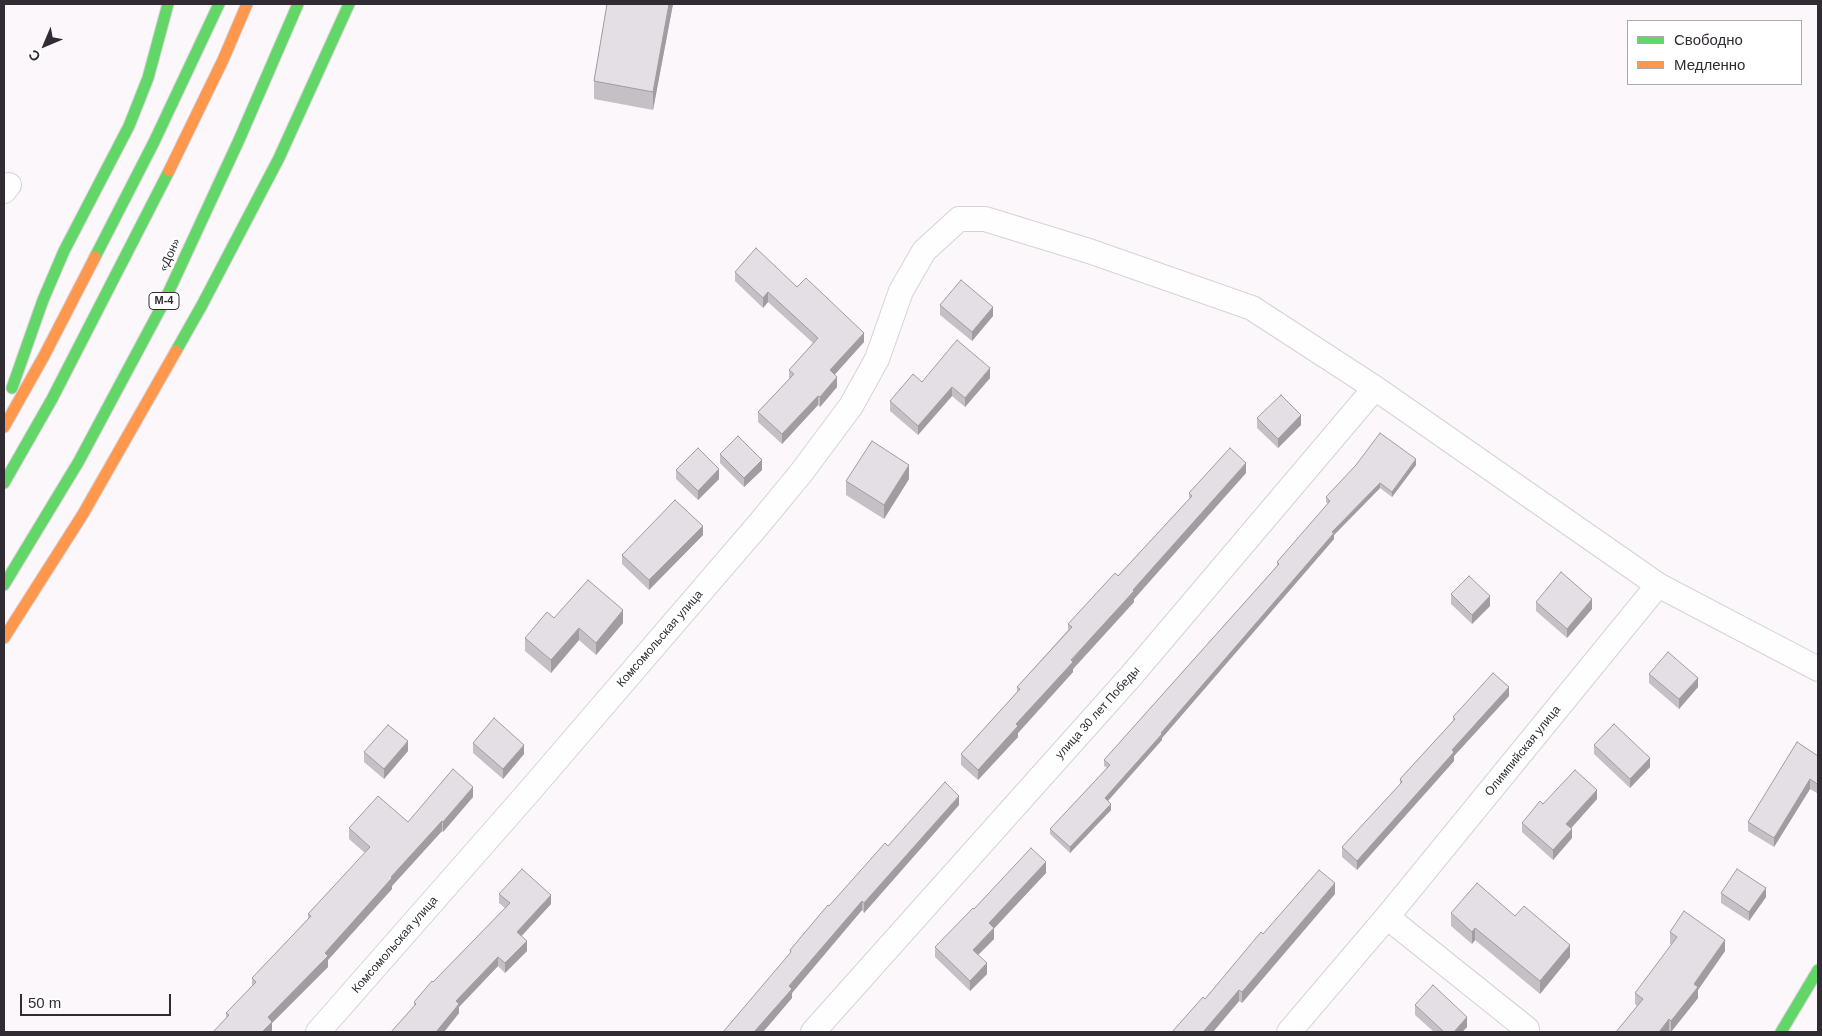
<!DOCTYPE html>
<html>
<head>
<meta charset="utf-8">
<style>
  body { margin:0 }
  #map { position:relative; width:1822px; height:1036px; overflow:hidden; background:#fbf7fb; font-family:Arial,sans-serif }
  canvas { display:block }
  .frame { position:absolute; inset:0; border:5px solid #312b33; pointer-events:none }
  .legend { position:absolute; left:1627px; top:20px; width:175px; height:65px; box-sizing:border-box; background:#fff; border:1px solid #adaaad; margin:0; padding:6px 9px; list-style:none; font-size:15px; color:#312b33 }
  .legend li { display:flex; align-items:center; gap:10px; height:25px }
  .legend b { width:25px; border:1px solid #adaaad }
  .north { position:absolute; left:20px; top:20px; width:50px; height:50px; -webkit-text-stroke:4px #fff; paint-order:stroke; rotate:225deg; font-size:14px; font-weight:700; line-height:20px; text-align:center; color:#312b33 }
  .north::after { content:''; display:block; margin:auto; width:18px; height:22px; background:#312b33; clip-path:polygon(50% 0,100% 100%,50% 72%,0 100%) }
  .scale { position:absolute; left:20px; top:994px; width:151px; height:22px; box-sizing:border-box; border:2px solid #312b33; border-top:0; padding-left:6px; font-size:15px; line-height:18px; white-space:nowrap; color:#312b33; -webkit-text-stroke:4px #fff; paint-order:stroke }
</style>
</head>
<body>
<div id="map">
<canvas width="1822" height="1036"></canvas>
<div class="frame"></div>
<ul class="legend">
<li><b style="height:6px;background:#63d668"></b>Свободно</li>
<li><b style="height:6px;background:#ff974d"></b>Медленно</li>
</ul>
<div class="north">С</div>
<div class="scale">50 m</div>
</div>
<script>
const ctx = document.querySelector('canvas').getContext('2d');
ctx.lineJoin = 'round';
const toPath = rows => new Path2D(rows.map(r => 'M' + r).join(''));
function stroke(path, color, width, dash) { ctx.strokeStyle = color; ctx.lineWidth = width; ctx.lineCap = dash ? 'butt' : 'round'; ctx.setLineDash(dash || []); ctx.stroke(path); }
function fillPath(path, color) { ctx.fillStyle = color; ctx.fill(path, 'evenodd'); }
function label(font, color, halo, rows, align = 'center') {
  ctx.font = font + ' Arial,sans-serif'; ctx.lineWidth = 5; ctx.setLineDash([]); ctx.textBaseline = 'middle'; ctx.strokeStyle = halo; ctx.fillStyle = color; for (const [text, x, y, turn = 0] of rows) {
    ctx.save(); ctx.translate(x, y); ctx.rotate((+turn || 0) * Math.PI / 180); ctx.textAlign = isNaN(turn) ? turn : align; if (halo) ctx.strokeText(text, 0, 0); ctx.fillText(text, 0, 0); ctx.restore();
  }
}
const street = toPath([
  [4,191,9,185],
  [1387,917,1527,1029],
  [318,1032,527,794,759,524,801,473,851,406,877,359,901,291,924,251,959,219,985,219,1089,251,1252,308,1375,388,1658,585,1818,669],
  [813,1032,1131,676,1375,388],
  [1289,1032,1387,917,1658,585]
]);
const fast = toPath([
  [95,257,154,142,219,4],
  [176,351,202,305,279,158,349,4],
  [12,388,43,300,64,251,129,126,148,78,168,4],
  [4,483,52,399,169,171],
  [4,585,79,461,164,302,239,140,298,4],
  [1781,1032,1818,970]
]);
const slow = toPath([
  [169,171,223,60,247,4],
  [4,427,44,356,95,257],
  [4,638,83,514,176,351]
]);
stroke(street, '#d7d2d8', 26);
stroke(fast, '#d7d2d8', 13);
stroke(slow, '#d7d2d8', 13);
stroke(street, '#fefefe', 24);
stroke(fast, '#63d668', 11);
stroke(slow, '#ff974d', 11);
fillPath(toPath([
  [607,4,673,4,653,110,594,99,594,81],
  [735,272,797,287,864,342,834,374,837,387,820,407,818,405,782,444,758,422,758,412,789,379,789,370,813,343,768,302,763,308,735,281],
  [940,305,993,316,972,341,940,315],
  [990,378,965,407,952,396,918,435,890,411,890,401,922,382],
  [1257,418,1301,425,1278,448,1257,428],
  [720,454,762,470,744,487,720,463],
  [1416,465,1392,497,1380,488,1334,535,1334,539,1162,738,1162,740,1108,801,1111,810,1070,853,1050,834,1050,829,1107,768,1104,766,1104,760,1277,566,1277,562,1328,504,1326,502,1326,497],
  [676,470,719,479,698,500,676,479],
  [1246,473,1134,599,1134,602,1073,669,1073,672,1018,733,1018,737,978,780,961,765,961,754,1017,692,1017,687,1068,630,1068,624,1118,576,1189,499,1189,493],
  [909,479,884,519,846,495,846,481],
  [703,535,649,590,622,564,622,555],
  [1451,594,1490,606,1472,624,1451,604],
  [1536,602,1592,609,1567,638,1536,611],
  [554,618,623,623,596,655,579,640,551,673,525,651,525,638],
  [1649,674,1698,687,1679,709,1649,683],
  [1509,696,1454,756,1454,761,1357,870,1342,857,1342,847,1400,785,1400,779,1453,721,1453,717],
  [473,743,524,754,503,779,473,753],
  [1594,745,1650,767,1630,788,1594,754],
  [408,751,384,779,364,762,364,752],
  [1818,756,1817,793,1810,789,1774,847,1748,831,1748,822],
  [473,797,443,832,442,831,392,886,392,889,328,960,328,967,272,1023,272,1032,226,1018,226,1013,252,987,252,978,308,919,308,914,365,853,349,839,349,828,408,822],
  [1597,799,1571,828,1572,838,1553,860,1522,832,1522,823,1543,804],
  [959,805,864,913,862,910,792,993,792,998,763,1032,723,1032,790,954,790,950,829,906,888,846],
  [1046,873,994,928,994,939,978,955,987,974,970,991,935,957,935,947,974,909],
  [1721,893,1766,897,1749,921,1721,903],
  [499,894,551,904,521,936,527,951,505,973,498,966,459,1007,459,1013,444,1032,391,1032,414,1006,414,1002,505,908,499,903],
  [1335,894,1242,1003,1239,1001,1213,1032,1172,1032,1205,999,1263,934],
  [1451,913,1515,916,1570,957,1540,994,1475,940,1472,944,1451,926],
  [1670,932,1725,951,1698,990,1698,998,1671,1032,1669,1031,1668,1032,1616,1032,1637,1006,1635,1004,1635,993,1672,945,1670,944],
  [1415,1005,1467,1027,1462,1032,1434,1032,1415,1015]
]), '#c4c0c5');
fillPath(toPath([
  [669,4,673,4,653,110,653,92],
  [768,292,768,302,763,308,763,298],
  [993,307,993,316,972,341,972,332],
  [864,333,864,342,830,380,830,370],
  [990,368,990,378,965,407,965,398],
  [837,377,837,387,820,407,820,397],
  [952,387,952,396,918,435,918,426],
  [818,396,818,405,782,444,782,434],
  [1301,415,1301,425,1278,448,1278,439],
  [1416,459,1416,465,1392,497,1392,492],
  [762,460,762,470,744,487,744,478],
  [1246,463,1246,473,1134,599,1134,602,1073,669,1073,672,1018,733,1018,737,978,780,978,770,1016,724,1133,590],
  [909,465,909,479,884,519,884,505],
  [719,469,719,479,698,500,698,491],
  [1380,483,1380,488,1334,535,1334,539,1162,738,1162,740,1105,804,1105,798,1161,733,1332,532],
  [703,526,703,535,649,590,649,580],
  [1490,596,1490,606,1472,624,1472,615],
  [1592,599,1592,609,1567,638,1567,629],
  [623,610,623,623,596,655,596,643],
  [579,628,579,640,551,673,551,660],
  [1698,678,1698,687,1679,709,1679,699],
  [1509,687,1509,696,1454,756,1454,761,1357,870,1357,861,1452,750],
  [408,741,408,751,384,779,384,769],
  [524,745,524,754,503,779,503,769],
  [1650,758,1650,767,1630,788,1630,779],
  [1810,779,1810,789,1774,847,1774,838],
  [1818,781,1818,790,1817,793,1817,784],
  [473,787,473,797,443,832,443,822],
  [1597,790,1597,799,1566,834,1566,824],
  [959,796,959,805,864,913,864,903],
  [1111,804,1111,810,1070,853,1070,847],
  [442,821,442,831,392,886,392,889,328,960,328,967,272,1023,272,1032,262,1032,268,1017,391,877],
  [1572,829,1572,838,1553,860,1553,850],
  [1046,862,1046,873,989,934,989,923],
  [1335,883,1335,894,1242,1003,1242,992],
  [1766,888,1766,897,1749,921,1749,912],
  [551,895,551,904,517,941,517,932],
  [862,901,862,910,792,993,792,998,763,1032,754,1032,789,986],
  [994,928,994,939,973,960,973,950],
  [1475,928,1475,940,1472,944,1472,932],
  [1725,940,1725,951,1698,990,1698,998,1671,1032,1671,1021,1694,984],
  [527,941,527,951,505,973,505,963],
  [1570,945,1570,957,1540,994,1540,981],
  [498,957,498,966,459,1007,459,1013,444,1032,436,1032,456,1001],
  [987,963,987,974,970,991,970,981],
  [1239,990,1239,1001,1213,1032,1203,1032],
  [1467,1017,1467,1027,1462,1032,1454,1032],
  [1669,1019,1669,1031,1668,1032,1659,1032]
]), '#a09ca0');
const building = toPath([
  [607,4,669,4,653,92,594,81,607,4],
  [756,248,797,287,806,278,864,333,830,370,837,377,820,397,818,396,782,434,758,412,794,374,789,370,818,338,768,292,763,298,735,272,756,248],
  [961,280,993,307,972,332,940,305,961,280],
  [957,340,990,368,965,398,952,387,918,426,890,401,913,374,922,382,957,340],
  [1281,395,1301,415,1278,439,1257,418,1281,395],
  [1380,433,1416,459,1392,492,1380,483,1332,532,1334,533,1161,733,1162,734,1105,798,1111,804,1070,847,1050,829,1110,765,1104,760,1279,564,1277,562,1330,501,1326,497,1356,465,1380,433],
  [738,436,762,460,744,478,720,454,738,436],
  [872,441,909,465,884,505,846,481,872,441],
  [698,448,719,469,698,491,676,470,698,448],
  [1230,448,1246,463,1133,590,1134,591,1071,660,1073,662,1016,724,1018,726,978,770,961,754,1020,689,1017,687,1072,627,1068,624,1115,573,1118,576,1192,496,1189,493,1230,448],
  [675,500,703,526,649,580,622,555,675,500],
  [1561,572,1592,599,1567,629,1536,602,1561,572],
  [1469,576,1490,596,1472,615,1451,594,1469,576],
  [588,580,623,610,596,643,579,628,551,660,525,638,547,612,554,618,588,580],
  [1668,652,1698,678,1679,699,1649,674,1668,652],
  [1493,673,1509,687,1452,750,1454,752,1357,861,1342,847,1402,782,1400,779,1455,719,1453,717,1493,673],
  [494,718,524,745,503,769,473,743,494,718],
  [1614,724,1650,758,1630,779,1594,745,1614,724],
  [388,725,408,741,384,769,364,752,388,725],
  [1797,742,1818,756,1818,781,1817,784,1810,779,1774,838,1748,822,1797,742],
  [453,769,473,787,443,822,442,821,391,877,392,878,325,953,328,956,268,1017,272,1022,262,1032,213,1032,229,1015,226,1013,256,982,252,978,311,916,308,914,370,847,349,828,378,796,408,822,453,769],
  [1575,770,1597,790,1566,824,1572,829,1553,850,1522,823,1540,801,1543,804,1575,770],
  [945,782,959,796,864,903,862,901,789,986,792,989,754,1032,723,1032,791,952,790,950,828,905,829,906,885,843,888,846,945,782],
  [1031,848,1046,862,989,923,994,928,973,950,987,963,970,981,935,947,973,908,974,909,1031,848],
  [522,869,551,895,517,932,527,941,505,963,498,957,456,1001,459,1004,436,1032,391,1032,416,1004,414,1002,432,981,433,982,510,903,499,894,522,869],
  [1737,869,1766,888,1749,912,1721,893,1737,869],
  [1319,870,1335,883,1242,992,1239,990,1203,1032,1172,1032,1203,997,1205,999,1261,932,1263,934,1319,870],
  [1477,883,1515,916,1524,906,1570,945,1540,981,1475,928,1472,932,1451,913,1477,883],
  [1684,911,1725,940,1694,984,1698,987,1671,1021,1669,1019,1659,1032,1616,1032,1643,999,1635,993,1677,937,1670,932,1684,911],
  [1433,985,1467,1017,1454,1032,1444,1032,1415,1005,1433,985]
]);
fillPath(building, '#e4dfe5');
stroke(building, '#a09ca0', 1);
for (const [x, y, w] of [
  [164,301,30]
]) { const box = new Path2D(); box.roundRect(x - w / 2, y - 8.5, w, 17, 4); ctx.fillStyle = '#fff'; ctx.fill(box); stroke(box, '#312b33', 1); }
label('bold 11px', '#312b33', null, [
  ["М-4",164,301]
]);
label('12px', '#312b33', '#fff', [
  ["«Дон»",170,255,-65],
  ["Комсомольская улица",660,639,-49],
  ["улица 30 лет Победы",1098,713,-48],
  ["Олимпийская улица",1523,751,-51],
  ["Комсомольская улица",395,945,-49]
]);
</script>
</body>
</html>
